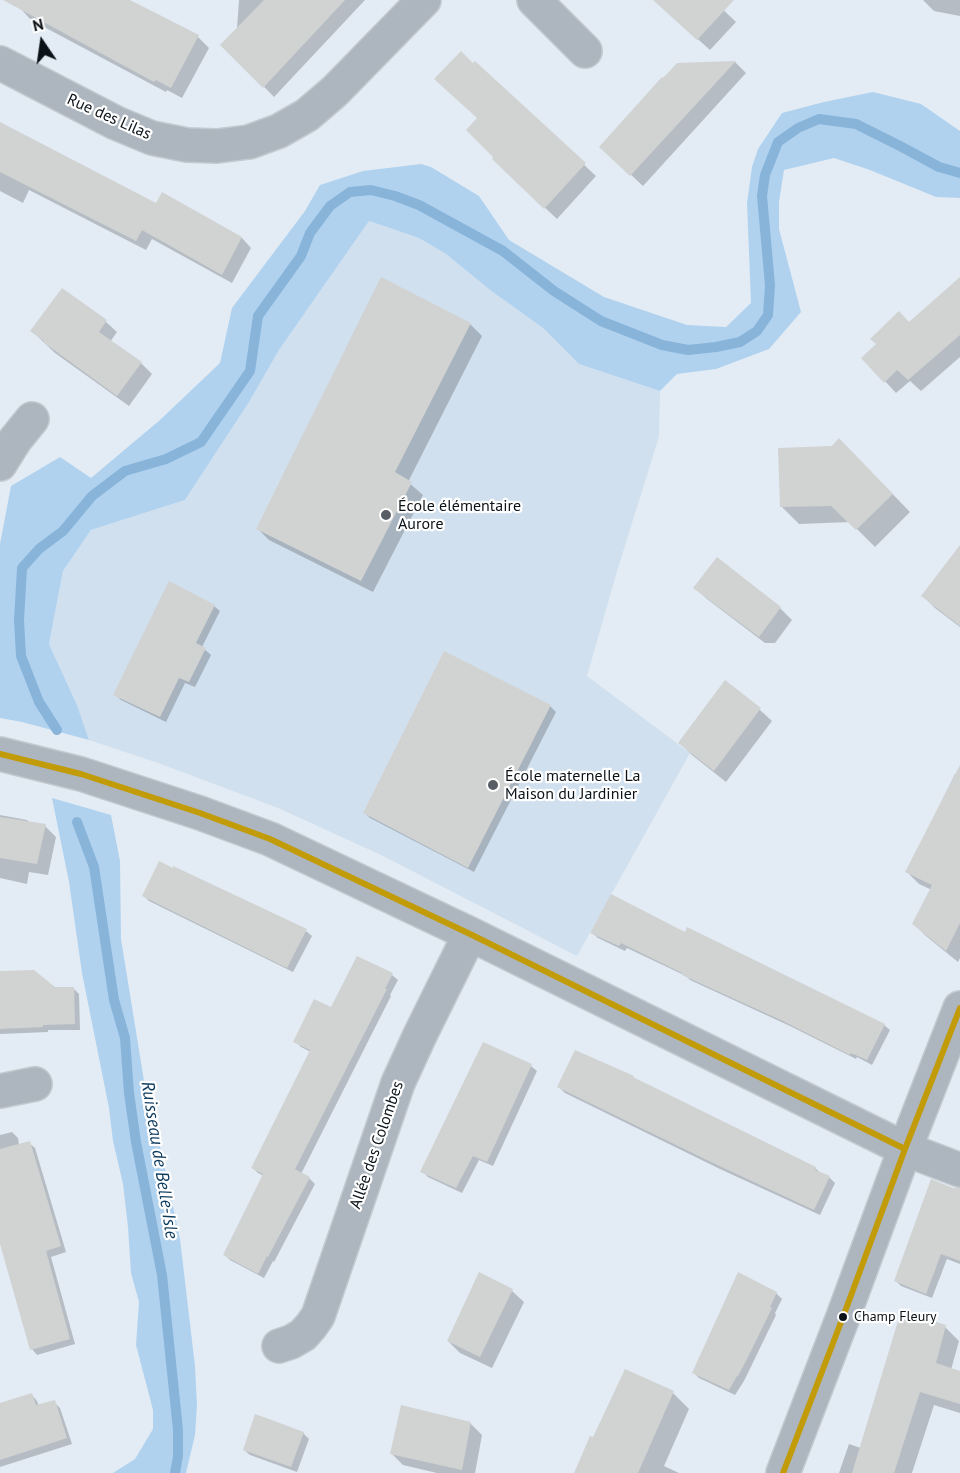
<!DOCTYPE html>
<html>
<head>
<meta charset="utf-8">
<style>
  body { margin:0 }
  #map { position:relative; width:960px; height:1473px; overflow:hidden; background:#e3ecf4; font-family:"PT Sans",sans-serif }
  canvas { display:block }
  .north { position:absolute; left:12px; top:12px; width:60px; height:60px; -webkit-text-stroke:4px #fff; paint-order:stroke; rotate:347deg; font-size:16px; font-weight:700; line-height:24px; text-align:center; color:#0b1218 }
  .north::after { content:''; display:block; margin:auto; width:21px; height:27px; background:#0b1218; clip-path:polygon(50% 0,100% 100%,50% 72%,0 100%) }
</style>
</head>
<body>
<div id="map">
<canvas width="960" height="1473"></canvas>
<div class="north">N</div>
</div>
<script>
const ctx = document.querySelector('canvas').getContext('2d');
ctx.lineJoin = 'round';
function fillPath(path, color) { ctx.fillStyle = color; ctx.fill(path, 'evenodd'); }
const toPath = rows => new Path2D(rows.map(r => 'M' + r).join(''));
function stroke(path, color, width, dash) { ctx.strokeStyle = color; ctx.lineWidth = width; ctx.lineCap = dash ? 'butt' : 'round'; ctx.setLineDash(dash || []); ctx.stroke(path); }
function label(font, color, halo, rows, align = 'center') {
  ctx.font = font + ' "PT Sans",sans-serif'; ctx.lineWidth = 4.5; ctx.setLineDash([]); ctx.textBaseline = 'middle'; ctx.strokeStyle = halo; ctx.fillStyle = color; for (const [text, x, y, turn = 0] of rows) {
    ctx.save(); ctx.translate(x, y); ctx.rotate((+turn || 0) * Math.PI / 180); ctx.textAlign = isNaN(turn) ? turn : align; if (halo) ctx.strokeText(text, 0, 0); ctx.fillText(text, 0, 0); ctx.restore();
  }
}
fillPath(toPath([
  [369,221,419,238,446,254,490,290,543,328,579,364,660,391,659,437,618,568,587,676,690,753,577,956,381,855,278,808,158,763,89,740,77,705,49,644,63,571,91,530,185,500,249,402,279,350]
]), '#d1e0ee');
fillPath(toPath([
  [873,92,921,104,960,131,960,198,936,197,870,170,834,158,784,170,779,202,779,229,801,312,769,349,716,369,677,374,660,391,579,364,543,328,490,290,446,254,419,238,369,221,279,350,249,402,185,500,91,530,63,571,49,644,77,705,89,740,22,722,0,718,0,544,11,486,60,457,91,478,160,420,220,363,232,308,305,211,320,185,363,171,421,164,431,167,479,196,509,240,604,297,687,325,726,327,751,303,747,203,752,167,758,149,782,113,824,102],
  [52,798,111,815,120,861,121,939,145,1087,153,1127,160,1146,180,1239,195,1366,197,1405,195,1435,186,1473,113,1473,135,1459,153,1429,153,1410,136,1345,139,1302,131,1273,128,1227,123,1184,113,1141,109,1108,82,973,69,882]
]), '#b0d2ef');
fillPath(toPath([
  [18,0,126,0,198,37,209,48,182,98,167,90,166,92,31,20,20,8],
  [239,0,365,0,274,97,235,57],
  [654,0,713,0,736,22,710,50],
  [923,0,960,0,960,16,934,11],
  [735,62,746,73,643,186,613,158,678,64],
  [475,63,596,176,557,219,505,170,495,157,478,118,473,65],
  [0,124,157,205,163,194,242,238,251,248,232,283,152,239,146,250,29,190,23,203,0,191],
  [62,290,106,322,117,332,110,342,141,363,152,374,129,406,55,353,32,331],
  [960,290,960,357,921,391,910,381,896,393,885,381,910,324],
  [470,324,482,336,408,482,423,495,373,592,269,540,257,528],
  [840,440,910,512,875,547,850,522,799,524,782,507],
  [960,548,960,627,935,608,923,596],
  [695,588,780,608,792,620,775,643,765,643,707,599],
  [214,606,220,611,202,647,211,655,195,687,185,683,166,722,121,700,115,694],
  [726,683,760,710,772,721,726,782,692,755,680,743],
  [550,706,556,712,474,872,370,818,365,813],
  [955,774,960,778,960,958,958,962,926,936,914,924,932,890,919,884,907,872],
  [0,815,27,820,30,823,45,826,56,837,48,875,29,872,27,884,0,878],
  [174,868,306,931,312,936,293,972,149,901,144,896,174,870],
  [592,933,686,934,884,1025,890,1030,872,1065,857,1057,856,1059,790,1026,690,980,686,976,627,948,625,951,598,938],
  [0,973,54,988,73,988,79,994,80,1030,48,1030,48,1032,0,1034],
  [392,975,398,980,390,995,391,996,301,1174,309,1178,315,1184,274,1262,273,1261,264,1278,230,1260,224,1254,264,1176,258,1173,253,1168,311,1052,301,1047,295,1041,332,1009],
  [531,1066,537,1071,493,1166,479,1160,462,1193,428,1177,422,1171],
  [559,1087,815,1168,822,1174,830,1178,835,1183,820,1215,720,1169,565,1093],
  [12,1132,18,1138,19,1145,29,1143,35,1148,66,1252,51,1257,75,1344,37,1355,32,1349,0,1238,0,1135],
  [953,1189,960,1189,960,1264,947,1259,932,1298,901,1286,896,1281],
  [512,1291,524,1302,492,1368,460,1353,448,1341],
  [776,1293,782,1299,775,1313,776,1315,744,1381,735,1395,699,1378,693,1372],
  [945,1327,959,1341,951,1370,960,1373,960,1413,934,1405,912,1473,839,1473,849,1444,861,1448],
  [673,1393,689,1409,664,1466,679,1473,576,1473,593,1439],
  [32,1395,37,1401,39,1406,54,1402,60,1408,72,1444,0,1467,0,1405],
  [470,1423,482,1435,475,1473,437,1473,403,1465,391,1453],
  [303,1433,309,1439,297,1472,250,1455,244,1450]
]), '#0003');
stroke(toPath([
  [57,730,39,702,21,656,19,620,22,568,39,549,63,531,92,496,125,471,166,459,201,442,250,371,258,316,301,256,310,233,330,206,350,192,371,190,395,196,419,205,503,251,554,291,601,321,662,345,688,350,716,347,740,342,757,331,768,315,770,285,762,196,765,175,778,142,798,128,819,119,856,124,900,146,939,167,960,173],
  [77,822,94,867,114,1000,125,1038,129,1093,136,1142,162,1275,178,1430,178,1456,175,1473]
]), '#88b4da', 10);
fillPath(toPath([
  [3,0,130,0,199,35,171,88,156,80,154,82],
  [264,0,345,0,263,88,220,45],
  [653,0,734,0,697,40],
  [461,51,473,63,475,61,586,163,544,209,492,159,493,157,466,130,477,118,434,79],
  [736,61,630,176,599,147,661,78,664,77,677,63],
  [0,122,156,203,162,192,242,237,222,275,142,230,136,241,0,172],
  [381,277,471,323,395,472,412,482,361,581,256,529],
  [960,277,960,335,908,380,897,370,884,383,861,358,876,344,870,339,899,311,909,322],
  [62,288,107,320,99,332,142,362,117,396,43,342,44,341,30,331],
  [839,438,893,494,856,530,831,506,780,507,778,448,832,446],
  [960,545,960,626,921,596],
  [717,557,781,607,759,637,693,588],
  [169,581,215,605,196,643,206,648,189,682,179,678,160,717,113,695],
  [444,651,551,705,468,868,363,813],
  [725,680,761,708,714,771,678,743],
  [960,765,960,923,946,951,912,924,932,885,905,872],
  [0,817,46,824,37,864,0,858],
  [159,861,173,868,173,866,307,929,287,968,142,896],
  [611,894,685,932,687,927,885,1024,867,1060,851,1053,850,1055,783,1021,682,975,682,973,621,943,619,946,590,933],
  [357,956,393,973,385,989,387,989,295,1169,310,1177,268,1257,267,1256,258,1274,223,1255,263,1174,251,1168,310,1050,293,1042,314,999,331,1007],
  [34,970,55,987,74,987,75,1024,43,1025,43,1027,0,1029,0,971],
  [483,1042,532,1064,487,1162,473,1156,456,1188,420,1172],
  [575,1050,634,1076,633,1077,816,1167,815,1170,830,1176,814,1210,713,1163,557,1087],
  [30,1141,61,1246,46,1251,70,1339,30,1350,0,1244,0,1149],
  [931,1179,953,1188,960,1188,960,1261,941,1254,926,1294,894,1281],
  [479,1272,513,1289,480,1357,447,1341],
  [738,1272,777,1292,770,1307,772,1308,747,1359,738,1376,737,1376,729,1390,692,1373],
  [901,1311,946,1325,936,1363,960,1371,960,1404,920,1392,894,1473,852,1473],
  [625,1369,674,1391,638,1473,574,1473,590,1436,593,1437],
  [32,1393,36,1405,55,1400,67,1438,0,1460,0,1403],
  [401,1405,471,1422,462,1470,390,1454],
  [255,1414,304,1432,291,1467,243,1450]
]), '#d1d2d2');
const minor = toPath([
  [534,0,585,51],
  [0,63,116,123,152,138,187,145,217,146,249,142,279,131,307,115,335,91,424,0],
  [0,464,15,440,32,419],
  [0,754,81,774,200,813,270,839,470,934,905,1149,960,1170],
  [0,1091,35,1084],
  [279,1346,291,1342,303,1335,311,1326,318,1316,398,1083,420,1035,470,934]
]);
const tertiary = toPath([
  [783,1473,843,1317,905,1149,960,1008]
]);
stroke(minor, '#c2c9cf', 36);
stroke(tertiary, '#c2c9cf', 36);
stroke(minor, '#adb6be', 33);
stroke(tertiary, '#adb6be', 33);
stroke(toPath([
  [0,754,81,774,200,813,270,839,470,934,905,1149],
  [783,1473,843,1317,905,1149,960,1008]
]), '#c29b09', 6);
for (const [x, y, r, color] of [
  [386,515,6,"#575e65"],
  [493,785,6,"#575e65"],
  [843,1317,5,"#0b1218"]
]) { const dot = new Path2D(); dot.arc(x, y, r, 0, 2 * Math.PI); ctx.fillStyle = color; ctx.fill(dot); stroke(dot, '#fff', 2); }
label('14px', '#0b1218', '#fff', [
  ["Champ Fleury",854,1317]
], 'left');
label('16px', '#0b1218', '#fff', [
  ["Rue des Lilas",109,117,24],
  ["Allée des Colombes",377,1145,-71]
]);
label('16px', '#0b1218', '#fff', [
  ["École élémentaire",398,506],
  ["Aurore",398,524],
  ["École maternelle La",505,776],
  ["Maison du Jardinier",505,794]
], 'left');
label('italic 18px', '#0c3a5c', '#fff', [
  ["Ruisseau de Belle-Isle",159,1160,81]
]);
</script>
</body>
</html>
